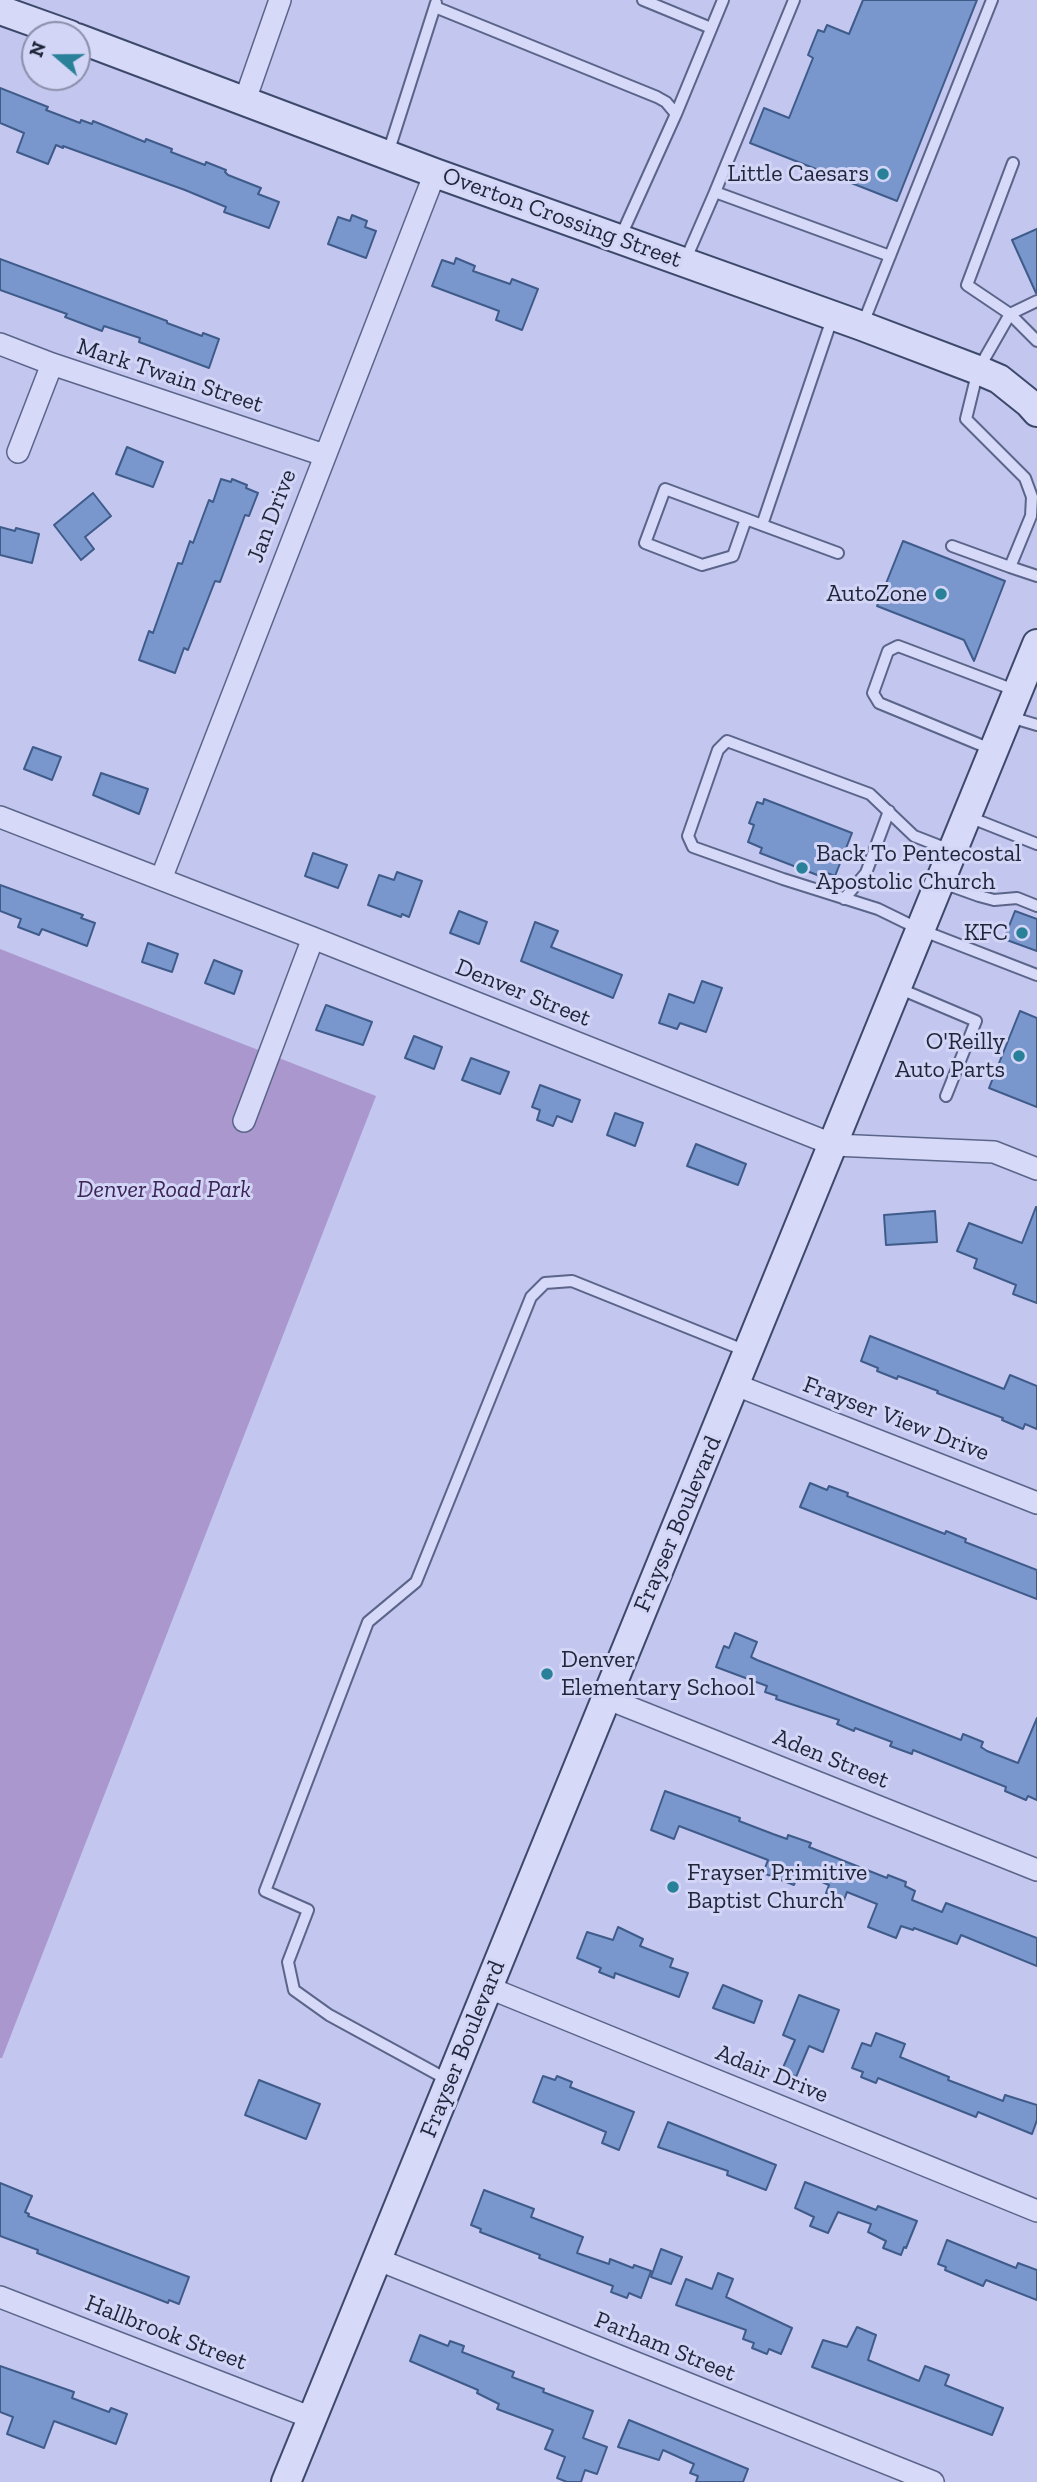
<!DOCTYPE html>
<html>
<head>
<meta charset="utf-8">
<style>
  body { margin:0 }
  #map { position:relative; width:1037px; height:2482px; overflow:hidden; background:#c3c6ef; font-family:"Zilla Slab",serif }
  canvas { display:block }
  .north { position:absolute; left:21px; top:21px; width:70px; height:70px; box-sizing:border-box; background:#d3d5f6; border:2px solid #8b8faa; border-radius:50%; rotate:290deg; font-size:19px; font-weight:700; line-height:28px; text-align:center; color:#1e2639 }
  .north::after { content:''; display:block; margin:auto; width:24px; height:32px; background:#298099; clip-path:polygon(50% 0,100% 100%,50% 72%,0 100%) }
</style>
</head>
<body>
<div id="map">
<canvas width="1037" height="2482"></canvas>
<div class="north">N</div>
</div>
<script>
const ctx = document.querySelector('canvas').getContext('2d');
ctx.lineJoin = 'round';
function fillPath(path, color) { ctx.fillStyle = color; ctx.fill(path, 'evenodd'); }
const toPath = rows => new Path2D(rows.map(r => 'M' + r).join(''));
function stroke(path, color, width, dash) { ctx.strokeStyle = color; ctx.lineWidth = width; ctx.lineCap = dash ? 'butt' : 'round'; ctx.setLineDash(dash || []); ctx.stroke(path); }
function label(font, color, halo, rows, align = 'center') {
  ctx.font = font + ' "Zilla Slab",serif'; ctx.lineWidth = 6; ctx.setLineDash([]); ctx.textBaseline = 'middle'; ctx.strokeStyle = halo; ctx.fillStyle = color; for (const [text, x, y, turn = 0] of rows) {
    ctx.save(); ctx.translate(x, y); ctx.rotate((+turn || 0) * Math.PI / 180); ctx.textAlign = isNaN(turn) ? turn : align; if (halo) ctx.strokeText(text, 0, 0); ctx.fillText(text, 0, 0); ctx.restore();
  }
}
fillPath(toPath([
  [0,949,376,1096,2,2058,0,2058]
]), '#aa97cd');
const building = toPath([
  [863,0,977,0,897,201,750,143,764,108,789,118,813,58,808,55,818,30,824,32,827,25,849,34,863,0],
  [0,88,48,107,46,110,80,123,81,120,92,124,93,121,145,142,146,139,172,149,171,152,205,165,206,162,226,170,225,172,228,175,261,188,258,194,279,202,269,228,224,212,226,207,185,190,63,146,63,148,56,145,48,164,17,152,24,133,0,123,0,88],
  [352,215,367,221,365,227,376,231,366,258,328,244,338,217,350,221,352,215],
  [1037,229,1037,293,1036,293,1012,240,1037,229],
  [456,258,475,266,473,271,510,284,512,279,538,289,522,330,496,320,499,311,432,286,442,260,454,264,456,258],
  [0,259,167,321,167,323,202,336,203,333,219,339,209,368,139,342,140,338,104,326,102,331,65,317,67,314,0,290,0,259],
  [127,447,163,462,153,487,116,474,127,447],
  [221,479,231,482,232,479,247,485,246,488,258,493,249,516,245,515,220,582,215,581,188,650,184,648,175,673,139,660,149,631,153,633,178,563,182,564,190,541,193,543,209,500,213,502,221,479],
  [93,493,111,516,85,537,94,549,81,560,54,525,93,493],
  [0,527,15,531,16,528,39,534,32,563,0,555,0,527],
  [903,541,1005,581,974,661,964,640,877,606,903,541],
  [33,747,61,757,52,780,24,769,33,747],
  [101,773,148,789,139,814,93,795,101,773],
  [764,799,852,833,835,876,827,873,825,878,760,853,762,848,748,842,754,825,749,823,757,802,763,804,764,799],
  [313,853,347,865,338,888,305,876,313,853],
  [397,872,422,881,409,917,402,914,401,917,368,905,379,875,394,880,397,872],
  [0,885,83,915,81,918,95,923,87,946,42,929,39,935,18,927,21,919,0,911,0,885],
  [459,911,487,922,479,944,450,933,459,911],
  [1015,911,1037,919,1037,951,1004,939,1015,911],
  [535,922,558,931,551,947,622,975,613,998,521,961,535,922],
  [148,943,178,954,172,972,142,962,148,943],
  [214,960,242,971,234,994,205,983,214,960],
  [702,981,722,988,706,1032,680,1023,677,1029,659,1023,669,994,694,1003,702,981],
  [326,1005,372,1022,363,1045,316,1030,326,1005],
  [1020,1011,1037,1018,1037,1107,989,1088,1020,1011],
  [414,1036,442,1047,434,1069,405,1058,414,1036],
  [471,1058,509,1072,500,1094,462,1080,471,1058],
  [540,1085,580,1100,572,1122,557,1116,553,1126,537,1120,540,1110,532,1107,540,1085],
  [615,1113,643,1123,635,1146,607,1135,615,1113],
  [696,1144,746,1164,738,1185,687,1166,696,1144],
  [1036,1207,1037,1207,1037,1303,1013,1294,1016,1285,974,1268,977,1259,957,1251,969,1223,1022,1243,1036,1207],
  [935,1211,937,1242,886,1245,884,1215,935,1211],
  [870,1336,1004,1389,1010,1375,1037,1386,1037,1429,1025,1424,1023,1429,1002,1420,1003,1418,937,1393,938,1391,898,1376,897,1379,877,1371,878,1368,861,1361,870,1336],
  [810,1483,827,1490,829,1486,848,1493,847,1496,945,1534,946,1531,966,1539,965,1542,1037,1570,1037,1599,800,1507,810,1483],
  [735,1633,757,1642,751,1657,757,1660,961,1740,963,1734,983,1742,981,1747,987,1751,1018,1763,1037,1718,1037,1800,1028,1796,1026,1800,1005,1791,1006,1787,913,1750,912,1754,890,1746,892,1742,855,1728,854,1731,837,1724,839,1720,776,1699,777,1696,765,1692,767,1686,716,1667,724,1646,729,1648,735,1633],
  [665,1791,740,1818,739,1821,773,1834,787,1839,788,1835,811,1843,809,1847,887,1878,888,1875,906,1882,905,1886,915,1891,912,1900,942,1912,946,1903,1037,1938,1037,1966,961,1935,957,1944,914,1928,913,1930,901,1926,896,1938,868,1927,877,1904,847,1892,844,1900,826,1893,829,1885,799,1872,794,1885,763,1873,768,1860,679,1826,674,1839,651,1830,665,1791],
  [618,1927,643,1939,640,1946,673,1959,670,1967,688,1973,679,1997,615,1973,614,1978,599,1972,601,1968,577,1958,587,1932,613,1940,618,1927],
  [723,1985,762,2001,754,2023,713,2008,723,1985],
  [799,1995,839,2010,823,2052,809,2046,796,2077,782,2070,795,2040,783,2035,799,1995],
  [876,2033,905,2044,900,2057,949,2077,948,2080,1003,2101,1005,2095,1037,2105,1037,2120,1032,2134,978,2112,976,2117,878,2078,876,2083,861,2077,863,2072,852,2068,862,2043,871,2046,876,2033],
  [543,2076,555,2080,557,2076,572,2082,570,2087,634,2112,619,2150,602,2143,606,2132,533,2102,543,2076],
  [259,2080,320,2104,306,2139,245,2115,259,2080],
  [668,2122,776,2165,766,2190,727,2175,728,2171,658,2147,668,2122],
  [805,2182,876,2210,878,2206,917,2221,906,2248,904,2247,901,2255,883,2248,886,2241,868,2232,871,2224,838,2212,828,2233,810,2226,814,2217,795,2208,805,2182],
  [0,2183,32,2196,25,2212,29,2214,28,2216,189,2277,179,2304,169,2300,168,2303,145,2294,37,2253,38,2250,0,2236,0,2183],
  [484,2190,534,2209,531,2217,583,2237,577,2253,609,2264,610,2259,633,2268,634,2265,651,2271,641,2298,629,2293,627,2298,611,2292,613,2286,539,2258,540,2255,480,2232,481,2229,471,2225,484,2190],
  [947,2240,1016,2268,1018,2263,1037,2270,1037,2300,986,2280,983,2286,945,2270,946,2267,938,2264,947,2240],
  [661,2249,682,2257,671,2284,651,2277,661,2249],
  [718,2273,733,2279,726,2297,792,2328,781,2354,769,2349,767,2354,752,2348,754,2343,743,2339,746,2330,676,2305,686,2279,712,2289,718,2273],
  [857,2327,876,2335,868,2360,919,2381,925,2366,949,2375,945,2385,1003,2408,992,2435,812,2367,823,2340,847,2347,857,2327],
  [420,2335,448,2346,450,2341,464,2346,462,2352,514,2372,512,2377,544,2389,543,2392,593,2411,583,2438,607,2447,597,2474,585,2470,581,2482,567,2482,557,2478,565,2457,545,2449,553,2430,497,2409,499,2404,477,2393,478,2390,410,2361,420,2335],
  [0,2366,74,2392,72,2398,109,2412,111,2408,127,2414,116,2444,54,2421,44,2448,7,2434,13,2417,0,2412,0,2366],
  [629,2420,748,2469,743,2482,696,2482,698,2476,690,2473,694,2464,663,2450,659,2460,618,2447,629,2420]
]);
fillPath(building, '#7997cd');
stroke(building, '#3f5b89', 2);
const lane = toPath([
  [643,0,711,28],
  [435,7,657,97,666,102,676,114,620,238],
  [676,114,723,0],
  [388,153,436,3],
  [1013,163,967,285,1010,314,1037,341],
  [715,192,794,0],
  [685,261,715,192,890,256],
  [1037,301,1010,314,978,370,966,419,1025,478,1032,497,1031,516,1010,567,1037,576],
  [862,326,992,0],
  [746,519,733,556,702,565,645,543,665,489,746,519,762,525,838,553],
  [762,525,833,316],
  [952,546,1010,567],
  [1010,717,1037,725],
  [993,750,879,703,873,693,888,651,898,646,1017,691],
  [969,817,1037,844],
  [950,850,914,836,870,794,727,741,718,750,688,836,693,847,783,879,878,909,921,930,1037,975],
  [940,882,979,896,994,900,1017,898,1037,906],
  [844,899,866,873,889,811],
  [898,988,976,1021,946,1096],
  [450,2081,329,2015,294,1990,288,1962,308,1910,265,1891,368,1622,416,1582,531,1297,545,1283,572,1281,746,1351]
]);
const street = toPath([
  [245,100,280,0],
  [0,344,52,364,324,455],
  [18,452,52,364],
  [0,817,313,938,834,1145,994,1152,1037,1169],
  [161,879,435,173],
  [244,1121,313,938],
  [736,1385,1037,1503],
  [606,1698,1037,1870],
  [487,1987,1037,2211],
  [379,2260,933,2482],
  [0,2297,312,2418]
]);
const secondary = toPath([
  [0,10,70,35],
  [77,38,435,173,862,326,978,370,999,379,1029,403,1037,412],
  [286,2482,1037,644]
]);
stroke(lane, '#5a6589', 14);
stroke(street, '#5a6589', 24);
stroke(secondary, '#3d496b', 32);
stroke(lane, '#d7d9f9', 10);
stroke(street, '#d7d9f9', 21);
stroke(secondary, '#d7d9f9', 28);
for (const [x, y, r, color] of [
  [883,174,7,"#298099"],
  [941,594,7,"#298099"],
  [802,868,7,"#298099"],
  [1022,933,7,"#298099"],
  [1019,1056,7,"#298099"],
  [547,1674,7,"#298099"],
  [673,1887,7,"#298099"]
]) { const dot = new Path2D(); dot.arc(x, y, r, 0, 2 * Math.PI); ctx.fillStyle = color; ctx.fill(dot); stroke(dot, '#d3d5f6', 2.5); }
label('24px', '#1e2639', '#d3d5f6', [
  ["Little Caesars",869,174],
  ["AutoZone",927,594],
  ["Back To Pentecostal",816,854,"left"],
  ["Apostolic Church",816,882,"left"],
  ["KFC",1008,933],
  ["O'Reilly",1005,1042],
  ["Auto Parts",1005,1070],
  ["Denver",561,1660,"left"],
  ["Elementary School",561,1688,"left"],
  ["Frayser Primitive",687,1873,"left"],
  ["Baptist Church",687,1901,"left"]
], 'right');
label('24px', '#1e2639', '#d3d5f6', [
  ["Overton Crossing Street",562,218,20],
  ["Mark Twain Street",170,376,18],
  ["Jan Drive",272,516,-69],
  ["Denver Street",523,993,22],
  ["Frayser View Drive",896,1419,21],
  ["Frayser Boulevard",678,1524,-67],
  ["Aden Street",831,1759,22],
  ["Frayser Boulevard",463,2049,-68],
  ["Adair Drive",772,2074,22],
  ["Hallbrook Street",166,2333,21],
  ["Parham Street",665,2347,22]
]);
label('italic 24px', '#3c2456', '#d3d5f6', [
  ["Denver Road Park",164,1190]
]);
</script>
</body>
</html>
